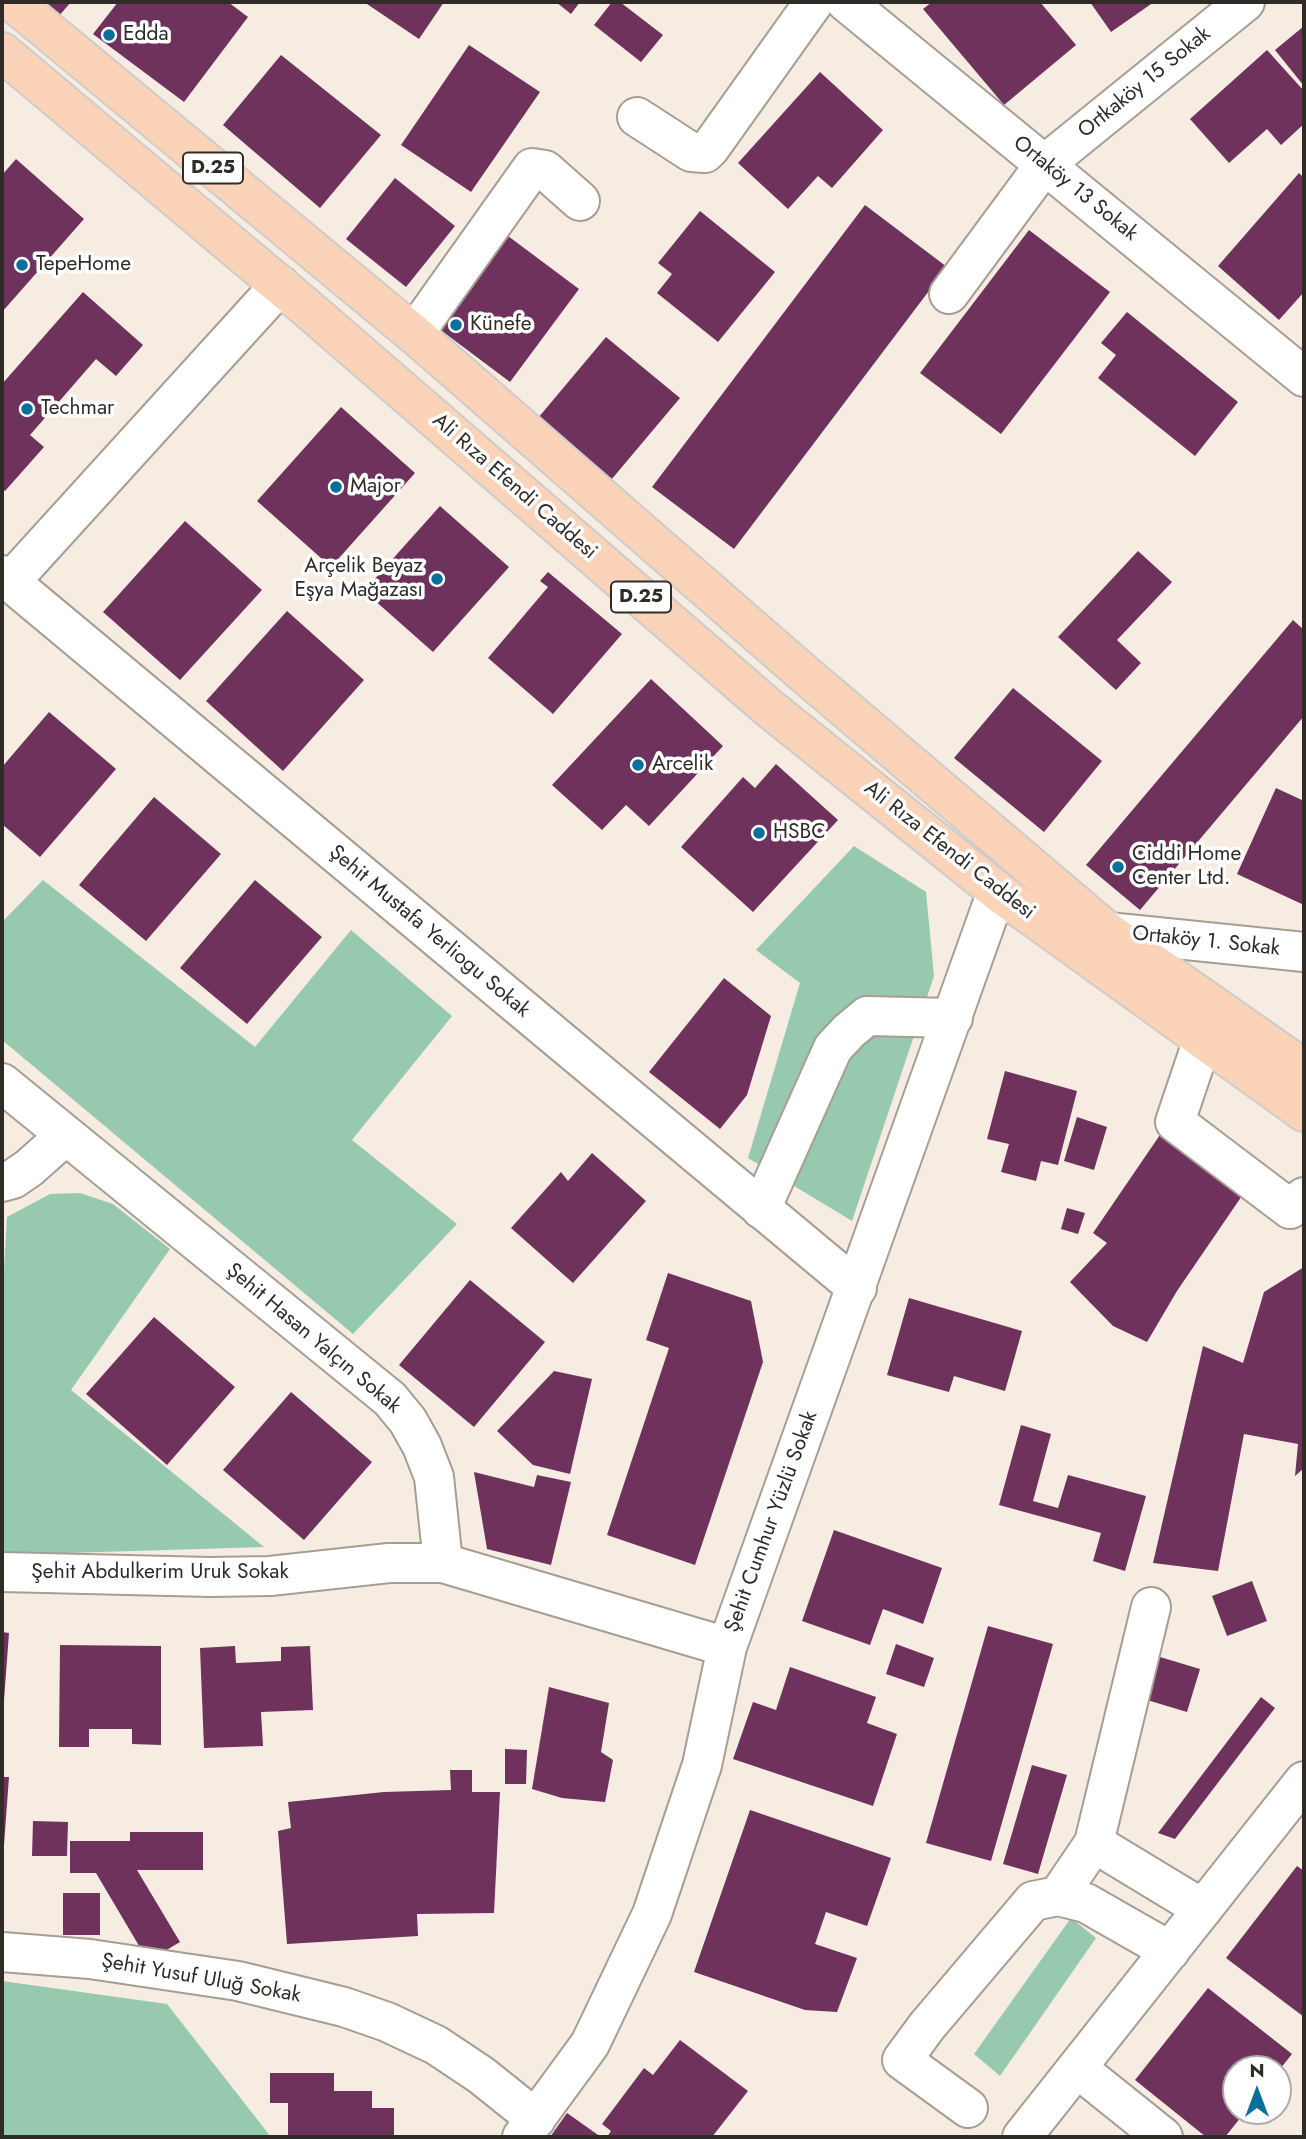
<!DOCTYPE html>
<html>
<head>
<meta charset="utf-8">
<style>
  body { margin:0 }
  #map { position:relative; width:1306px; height:2139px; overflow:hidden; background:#f6ece2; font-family:Jost,sans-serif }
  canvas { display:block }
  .frame { position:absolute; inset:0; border:4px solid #2f2c28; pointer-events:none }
  .north { position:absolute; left:1222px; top:2055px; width:70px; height:70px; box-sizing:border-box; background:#fff; border:2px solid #acaba9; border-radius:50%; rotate:0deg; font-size:19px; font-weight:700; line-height:28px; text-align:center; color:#2f2c28 }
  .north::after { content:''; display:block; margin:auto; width:24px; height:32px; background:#09709d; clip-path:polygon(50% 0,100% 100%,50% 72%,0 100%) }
</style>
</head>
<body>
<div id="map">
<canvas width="1306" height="2139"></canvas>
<div class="frame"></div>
<div class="north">N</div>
</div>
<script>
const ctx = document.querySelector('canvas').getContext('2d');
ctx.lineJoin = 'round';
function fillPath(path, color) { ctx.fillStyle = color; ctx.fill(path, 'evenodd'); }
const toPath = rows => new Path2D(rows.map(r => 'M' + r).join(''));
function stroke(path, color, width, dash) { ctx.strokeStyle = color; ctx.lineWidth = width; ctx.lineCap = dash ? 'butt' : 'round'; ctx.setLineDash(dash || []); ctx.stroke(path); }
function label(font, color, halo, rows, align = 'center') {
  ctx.font = font + ' Jost,sans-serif'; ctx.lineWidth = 7; ctx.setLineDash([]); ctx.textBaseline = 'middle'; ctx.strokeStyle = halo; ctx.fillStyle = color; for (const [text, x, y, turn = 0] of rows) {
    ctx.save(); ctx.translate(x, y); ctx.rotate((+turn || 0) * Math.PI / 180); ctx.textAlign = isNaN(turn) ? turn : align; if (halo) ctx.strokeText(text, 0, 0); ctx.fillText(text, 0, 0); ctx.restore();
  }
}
fillPath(toPath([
  [854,846,926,892,934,976,852,1221,748,1158,800,983,756,950],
  [43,880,255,1047,351,930,452,1016,352,1140,457,1224,353,1334,2,1040,2,922],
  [80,1193,113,1204,170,1249,71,1390,264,1547,2,1555,2,1304,7,1217,50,1194],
  [1071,1918,1096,1938,1000,2076,974,2054],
  [2,1981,167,2004,271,2137,2,2137]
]), '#97c9af');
fillPath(toPath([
  [39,2,71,2,58,17],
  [118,2,228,2,248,17,184,102,93,34],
  [364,2,444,2,419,39],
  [556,2,580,2,571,14],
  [612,2,620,2,663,35,641,62,594,25],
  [932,2,1040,2,1076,45,1004,105,923,9],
  [1090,2,1154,2,1111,32],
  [1304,26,1304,86,1275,50],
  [469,45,540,92,471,192,401,145],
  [1267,50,1304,91,1304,124,1281,145,1267,129,1229,163,1190,119],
  [281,55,381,135,320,208,223,125],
  [820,72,883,130,832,188,818,176,788,209,738,163],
  [16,159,84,219,2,312,2,175],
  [1299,173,1304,178,1304,292,1279,320,1218,266],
  [395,178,455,226,406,287,346,239],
  [865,205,947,267,734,549,652,487],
  [700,211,775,272,718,342,657,293,672,274,658,263],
  [1029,230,1110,292,1001,434,920,373],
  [504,233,579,289,510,382,434,325],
  [83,292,143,345,116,376,96,359,30,435,44,447,5,491,2,488,2,384],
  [1127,312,1238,402,1195,456,1098,378,1116,355,1101,343],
  [606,337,680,398,611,480,538,418],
  [341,407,415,473,331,567,257,501],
  [440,506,509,567,433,652,364,591],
  [185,521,262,590,180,680,103,612],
  [1138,551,1172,582,1117,640,1141,663,1116,690,1058,637],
  [548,572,622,634,553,714,488,658,548,587,540,581],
  [287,611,364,680,283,771,206,701],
  [1293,620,1304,630,1304,716,1140,910,1086,865],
  [651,679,723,746,649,826,626,805,602,830,552,785],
  [1013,688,1102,761,1044,832,954,758],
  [49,712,116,769,40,857,2,824,2,767],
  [776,764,838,820,753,912,681,847,743,777,755,788],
  [1276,788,1304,801,1304,905,1237,874],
  [154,797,221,854,146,941,79,885],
  [255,880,322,937,247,1024,180,968],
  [724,978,771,1016,747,1095,720,1129,649,1072],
  [1005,1071,1077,1091,1058,1165,1041,1161,1036,1181,1001,1172,1009,1144,987,1139],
  [1077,1117,1107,1127,1094,1170,1064,1161],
  [1164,1129,1248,1187,1177,1291,1147,1342,1113,1326,1070,1282,1107,1243,1093,1233],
  [592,1153,646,1201,573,1283,511,1228,561,1172,568,1181],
  [1067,1208,1085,1213,1078,1234,1061,1229],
  [1304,1267,1304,1468,1295,1476,1298,1444,1244,1434,1218,1571,1153,1563,1203,1346,1243,1363,1264,1292],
  [668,1273,751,1301,763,1362,695,1565,607,1535,669,1348,646,1340],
  [470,1280,545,1342,474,1427,399,1365],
  [909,1298,1022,1331,1005,1391,954,1376,949,1392,887,1375],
  [154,1317,235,1387,167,1465,86,1394],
  [554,1371,592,1379,570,1474,533,1465,497,1431],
  [291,1392,372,1462,304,1540,223,1470],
  [1021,1425,1051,1434,1033,1501,1058,1508,1068,1475,1146,1496,1125,1571,1093,1561,1101,1533,999,1505],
  [474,1472,534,1487,537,1475,571,1482,551,1565,487,1549],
  [834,1530,942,1568,923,1624,883,1609,870,1645,802,1621],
  [1252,1581,1267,1621,1227,1636,1212,1596],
  [988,1626,1053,1644,991,1861,926,1843],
  [2,1632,9,1633,4,1700,2,1700],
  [896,1644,934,1658,924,1687,886,1674],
  [60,1645,161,1646,161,1745,132,1744,132,1729,89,1729,89,1747,59,1747],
  [235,1646,236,1663,281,1661,281,1647,310,1646,313,1710,261,1712,263,1746,204,1748,200,1648],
  [1160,1657,1200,1669,1187,1712,1147,1700],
  [790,1667,876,1697,867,1723,897,1734,873,1806,733,1759,753,1702,776,1710],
  [549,1687,609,1703,601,1752,613,1760,605,1802,562,1798,532,1789],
  [1261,1697,1275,1708,1175,1839,1158,1833],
  [505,1749,527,1750,526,1784,505,1784],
  [1032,1765,1067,1775,1038,1874,1003,1864],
  [450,1770,472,1770,472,1792,500,1792,494,1913,417,1914,418,1936,287,1944,278,1831,291,1828,288,1802,384,1792,451,1790],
  [2,1777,9,1777,4,1845,2,1845],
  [750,1810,891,1858,867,1926,826,1912,815,1944,857,1958,837,2012,805,2010,694,1972],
  [33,1821,68,1822,67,1856,32,1856],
  [130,1832,203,1832,203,1870,137,1870,180,1942,148,1961,96,1873,70,1873,70,1841,130,1841],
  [1297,1866,1304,1871,1304,2017,1226,1958],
  [63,1893,100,1893,100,1935,63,1935],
  [1208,1988,1292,2054,1280,2069,1236,2069,1236,2111,1246,2111,1225,2137,1206,2137,1135,2080],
  [680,2040,748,2091,712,2137,607,2137,611,2131,602,2124,644,2068,653,2075],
  [270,2073,334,2073,334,2091,372,2091,372,2108,394,2108,394,2137,288,2137,288,2103,270,2103],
  [567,2113,601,2137,550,2137]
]), '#6e325c');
const minor = toPath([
  [846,2,1304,377],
  [637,117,691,152,705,153,710,148,814,2],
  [949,294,1045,164,1245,2],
  [414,334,532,168,545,170,580,201],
  [2,575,857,1288],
  [10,582,280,285],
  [1108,932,1304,952],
  [1203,1039,1175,1122,1290,1209,1304,1197],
  [2,1083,390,1399,408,1421,422,1446,434,1477,443,1563,727,1647],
  [2,1182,13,1179,29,1168,65,1136],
  [761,1209,833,1048,849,1031,867,1016,953,1018],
  [2,1572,210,1577,270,1576,389,1563,443,1563],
  [1094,1843,1151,1607],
  [1058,1896,1094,1843,1203,1909],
  [2,1952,90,1959,238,1981,344,2007,387,2022,436,2045,481,2075,536,2119],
  [1077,2068,1163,2137],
  [968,2108,902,2060,927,2026,1033,1901,1058,1896,1086,1903,1170,1951],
  [522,2137,590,2044,652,1914,702,1765,727,1647,997,891],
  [1022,2137,1304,1781]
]);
const major = toPath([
  [13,2,414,334,802,672,1108,932,1304,1069],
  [2,52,308,309,769,708,997,891,1304,1112]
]);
stroke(minor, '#a69d94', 42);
stroke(major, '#cdcccb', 42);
stroke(minor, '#fff', 38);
stroke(major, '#fbd3b9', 38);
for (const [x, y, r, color] of [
  [109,35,7,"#09709d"],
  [22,265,7,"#09709d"],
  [456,325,7,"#09709d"],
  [27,409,7,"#09709d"],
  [336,487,7,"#09709d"],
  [437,579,7,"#09709d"],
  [638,765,7,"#09709d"],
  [759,833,7,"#09709d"],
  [1118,867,7,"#09709d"]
]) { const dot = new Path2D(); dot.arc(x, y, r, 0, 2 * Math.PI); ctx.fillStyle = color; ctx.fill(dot); stroke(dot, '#fff', 2.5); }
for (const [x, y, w] of [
  [213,168,60],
  [641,597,60]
]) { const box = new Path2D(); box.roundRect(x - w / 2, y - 15.5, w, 31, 5); ctx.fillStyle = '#fff'; ctx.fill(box); stroke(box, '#2f2c28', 2); }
label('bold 19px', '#2f2c28', null, [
  ["D.25",213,168],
  ["D.25",641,597]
]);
label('21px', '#2f2c28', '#fff', [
  ["Edda",123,35],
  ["TepeHome",36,265],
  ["Künefe",470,325],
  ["Techmar",41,409],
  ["Major",350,487],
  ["Arçelik Beyaz",423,567,"right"],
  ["Eşya Mağazası",423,591,"right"],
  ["Arcelik",652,765],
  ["HSBC",773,833],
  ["Ciddi Home",1132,855],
  ["Center Ltd.",1132,879]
], 'left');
label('21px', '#2f2c28', '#fff', [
  ["Ortkaköy 15 Sokak",1145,83,-39],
  ["Ortaköy 13 Sokak",1075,189,39],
  ["Ali Rıza Efendi Caddesi",514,487,41],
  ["Ali Rıza Efendi Caddesi",949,851,38],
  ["Şehit Mustafa Yerliogu Sokak",429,932,40],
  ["Ortaköy 1. Sokak",1206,942,6],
  ["Şehit Hasan Yalçın Sokak",313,1339,40],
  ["Şehit Cumhur Yüzlü Sokak",772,1522,-70],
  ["Şehit Abdulkerim Uruk Sokak",160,1573],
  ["Şehit Yusuf Uluğ Sokak",201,1979,10]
]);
</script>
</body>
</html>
